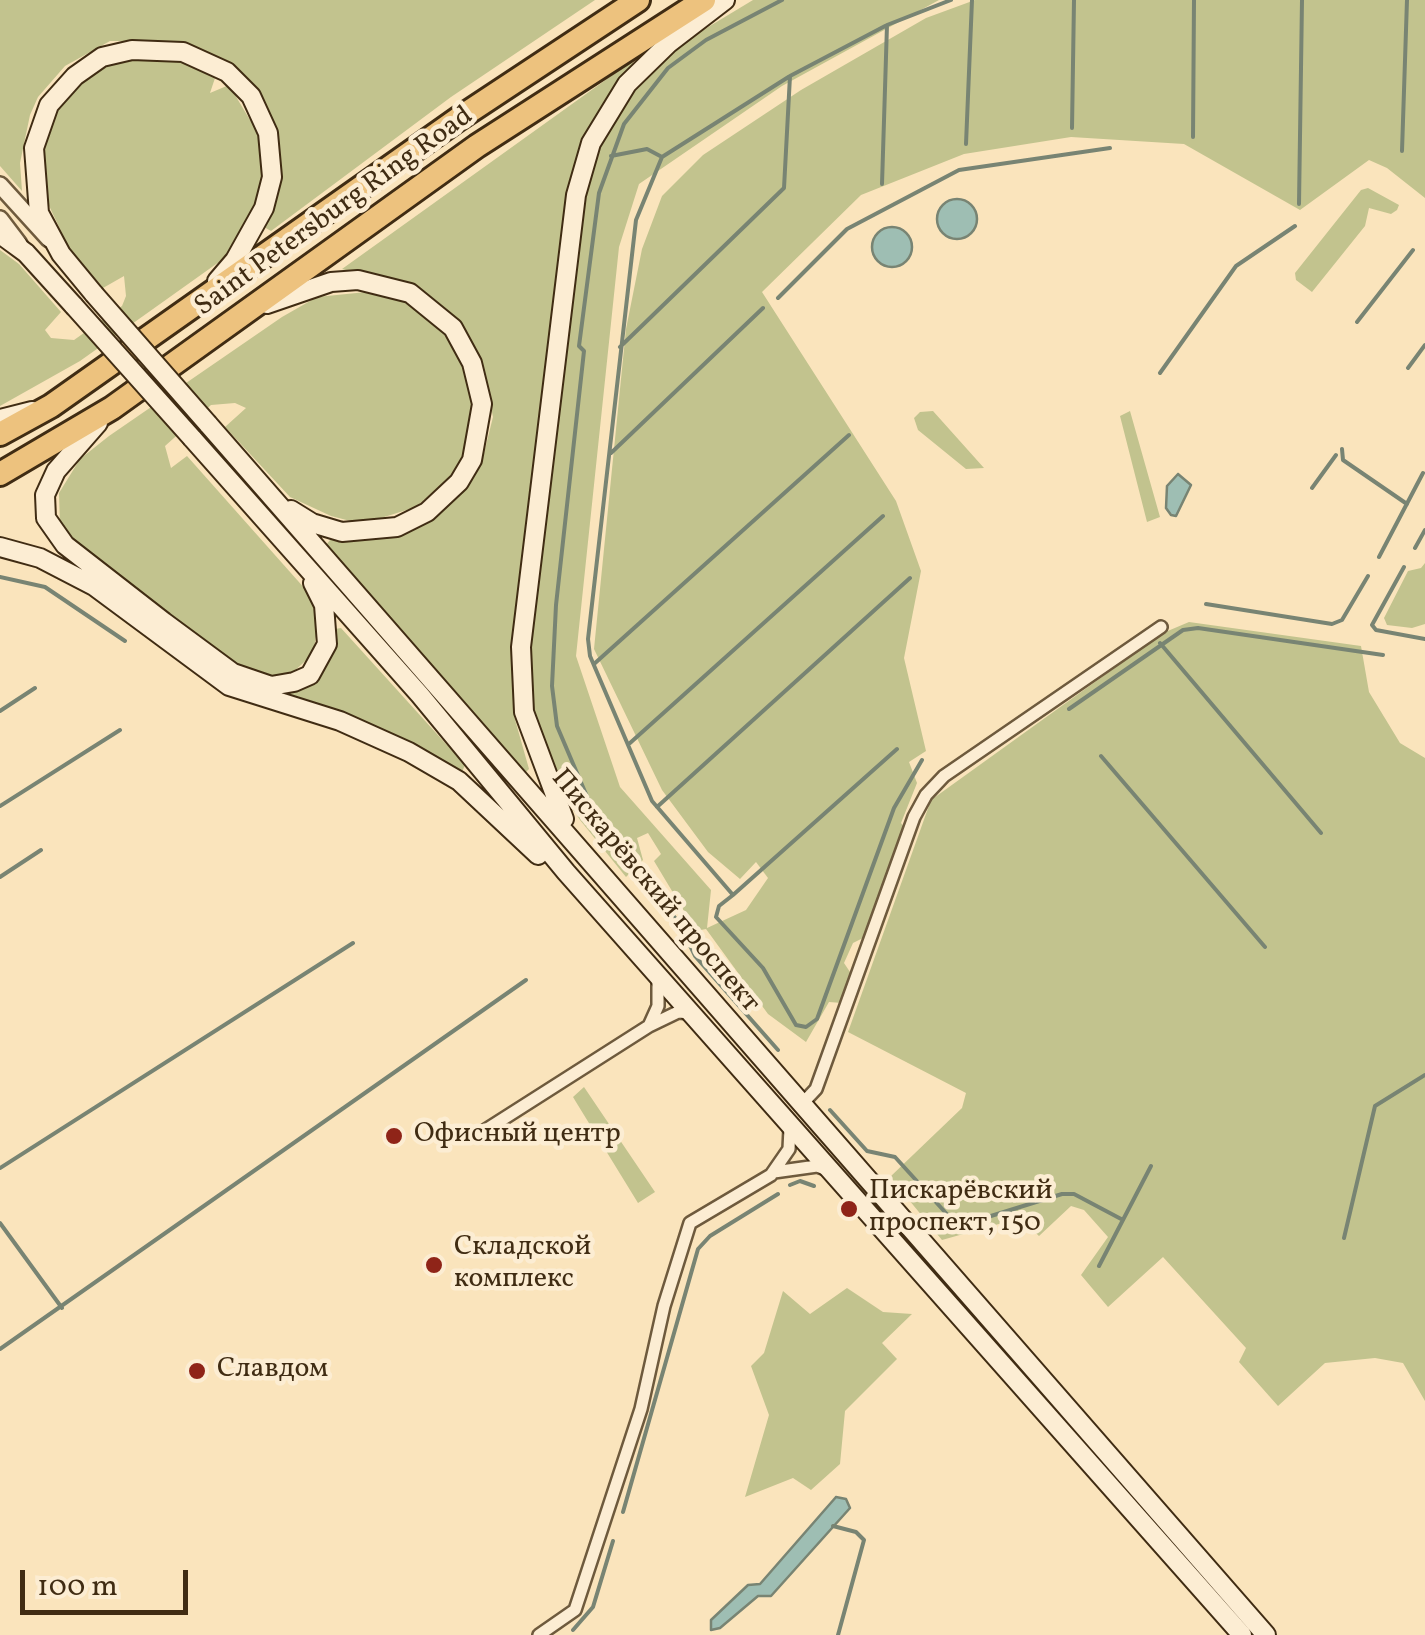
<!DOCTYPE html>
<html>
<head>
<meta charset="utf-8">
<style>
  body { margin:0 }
  #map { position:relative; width:1425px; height:1635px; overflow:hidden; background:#fae4bc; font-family:Vollkorn,serif }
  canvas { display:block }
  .scale { position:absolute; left:20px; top:1570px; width:168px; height:45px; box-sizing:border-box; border:5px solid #402c13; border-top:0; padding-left:12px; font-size:30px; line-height:35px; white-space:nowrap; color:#402c13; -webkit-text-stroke:8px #fcedd3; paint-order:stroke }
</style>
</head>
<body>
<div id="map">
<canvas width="1425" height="1635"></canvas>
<div class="scale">100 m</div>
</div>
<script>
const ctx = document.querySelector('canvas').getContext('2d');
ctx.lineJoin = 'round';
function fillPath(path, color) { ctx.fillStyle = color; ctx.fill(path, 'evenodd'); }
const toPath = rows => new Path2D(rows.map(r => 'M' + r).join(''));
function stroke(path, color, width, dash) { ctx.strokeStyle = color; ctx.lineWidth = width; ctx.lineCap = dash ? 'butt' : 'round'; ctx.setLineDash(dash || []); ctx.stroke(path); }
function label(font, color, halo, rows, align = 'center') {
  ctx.font = font + ' Vollkorn,serif'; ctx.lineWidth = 9; ctx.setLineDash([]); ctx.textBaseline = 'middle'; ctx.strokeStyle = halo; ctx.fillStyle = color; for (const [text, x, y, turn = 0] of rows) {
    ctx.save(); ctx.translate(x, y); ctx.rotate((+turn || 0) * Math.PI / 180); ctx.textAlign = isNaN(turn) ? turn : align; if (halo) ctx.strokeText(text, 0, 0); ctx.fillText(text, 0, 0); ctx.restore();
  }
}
fillPath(toPath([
  [0,0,595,0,451,97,271,231,264,227,277,196,280,157,265,103,251,82,228,61,180,41,110,41,65,66,38,97,30,115,20,163,22,191,0,166],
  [753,0,939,0,782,86,639,184,619,247,576,656,620,787,711,890,707,928,746,910,768,878,756,862,740,879,708,852,662,790,594,649,626,329,642,249,662,196,703,155,801,90,926,18,975,0,1425,0,1425,198,1387,168,1369,160,1300,210,1184,144,1071,137,964,154,861,195,762,292,896,501,921,571,904,658,926,751,909,762,917,783,901,823,905,828,865,937,853,943,844,963,852,975,842,1003,829,1002,806,1042,768,1014,706,929,696,931,654,861,661,854,648,833,637,838,643,860,626,877,580,820,555,782,533,719,528,651,582,199,595,147,644,76,690,38],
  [132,57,177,58,216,75,210,93,229,85,262,140,265,183,242,241,226,257,80,361,0,406,0,250,19,264,61,312,45,330,51,338,74,340,122,306,126,296,124,276,103,288,70,250,42,191,39,166,46,122,68,92,91,73],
  [632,61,634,66,602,105,583,140,567,190,512,648,514,716,529,769,525,773,326,545,330,540,381,539,434,519,467,487,481,465,493,417,482,362,466,333,443,308,413,287,342,269],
  [1368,188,1399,205,1397,210,1391,214,1369,208,1365,226,1312,292,1296,280,1295,273,1361,190],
  [376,291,412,303,452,336,475,391,466,451,456,471,416,507,362,524,331,516,290,497,225,427,246,408,235,403,211,405,165,446,171,468,187,456,314,599,319,619,313,654,291,674,269,677,234,664,78,548,60,526,59,493,80,459,109,436,282,317,317,297],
  [933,411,984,468,966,469,918,430,914,418,920,412],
  [1130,411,1160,517,1147,522,1120,416],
  [1425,563,1425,624,1412,628,1387,625,1384,618,1408,571,1421,568],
  [1189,622,1361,646,1369,692,1400,743,1425,758,1425,1401,1403,1363,1375,1358,1325,1363,1278,1406,1239,1362,1246,1348,1163,1257,1108,1307,1081,1275,1108,1237,1084,1210,1071,1206,1039,1236,1020,1218,942,1240,890,1177,962,1108,966,1093,848,1032,931,800,1163,633],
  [341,628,465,765,462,772,384,731,279,694,314,679,324,669,335,629],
  [584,1087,655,1192,638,1203,576,1102,573,1097],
  [847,1288,883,1312,912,1314,882,1343,897,1359,845,1411,840,1464,811,1490,793,1478,745,1497,769,1415,751,1366,764,1353,783,1291,810,1314]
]), '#c2c38e');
const water = toPath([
  '937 219a20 20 0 1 1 40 0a20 20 0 1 1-40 0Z',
  '872 247a20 20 0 1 1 40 0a20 20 0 1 1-40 0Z',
  [1178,474,1191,485,1176,516,1171,515,1166,508,1167,486,1178,474],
  [836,1497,846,1499,850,1508,771,1596,758,1596,720,1628,711,1630,711,1620,748,1585,760,1584,836,1497]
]);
fillPath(water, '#9ebeb3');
stroke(water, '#788473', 2.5);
stroke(toPath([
  [1072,128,1074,0],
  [1193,137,1194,0],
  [966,144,972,0],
  [1402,151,1407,0],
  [611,156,647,149,662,157],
  [882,184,887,25],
  [1299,204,1302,0],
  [778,298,847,229,959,170,1110,148],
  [1357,322,1413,250],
  [620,347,784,188,790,76],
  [1408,368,1425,345],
  [1160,373,1236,266,1295,226],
  [1342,449,1343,460,1407,504],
  [611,453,763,308],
  [1312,488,1336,455],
  [1415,548,1425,530],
  [1379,557,1423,473],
  [1404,567,1372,625,1376,630,1425,639],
  [0,577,45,587,125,641],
  [1206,604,1332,624,1342,620,1368,576],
  [1160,643,1321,833],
  [594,664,849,435],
  [1069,709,1183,630,1198,628,1383,655],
  [0,711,35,688],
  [630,743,883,516],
  [1101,756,1265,947],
  [922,760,894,808,817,1019,806,1027,796,1025,763,968,716,917,719,906,733,895,652,801,590,656,588,639,636,220,662,157,790,76,887,25,951,0],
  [0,806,120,730],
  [657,807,910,578],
  [0,877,41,850],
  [733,895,897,749],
  [778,1050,695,956,679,923,594,813,557,726,552,686,556,605,584,351,579,346,599,193,624,124,668,68,706,40,782,0],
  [830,1110,867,1151,895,1157,954,1222,965,1224,1062,1194,1074,1194,1123,1220],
  [0,1168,353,943],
  [790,1185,800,1181,814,1186],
  [0,1223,62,1308],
  [1344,1238,1375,1106,1425,1075],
  [1099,1266,1151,1166],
  [0,1349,526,980],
  [623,1512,698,1249,710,1236,778,1194],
  [833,1526,856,1532,864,1540,838,1635],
  [573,1630,593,1607,613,1541]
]), '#788473', 4);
const minor = toPath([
  [649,1026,658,1006,658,977],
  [800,1106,816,1089,914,817,926,795,944,776,1161,627],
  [481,1133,649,1026,678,1012,691,1013],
  [774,1172,817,1166,828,1170],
  [539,1635,575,1610,641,1409,664,1306,690,1223,771,1175,789,1149,790,1128]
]);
const tertiary = toPath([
  [0,185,49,239],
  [0,219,19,244]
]);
const secondary = toPath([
  [0,234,26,253,74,306],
  [94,294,61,254,39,213,34,148,49,105,75,76,102,57,132,50,183,52,227,72,251,96,268,133,272,177,264,208,235,260,217,281],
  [267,304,331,282,358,280,410,293,453,328,472,363,482,404,472,460,459,482,427,512,397,527,342,532,312,523,291,510],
  [0,419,32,411],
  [98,423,56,471,45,495,46,518,65,545,164,622,233,673,271,686,294,682,310,675,327,644,324,605,313,583],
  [208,424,1266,1635],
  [192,438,420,695,566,872,1242,1635],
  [0,547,40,558,94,586,229,686,340,721,409,752,459,781,538,855],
  [564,819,524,712,521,647,576,195,591,143,627,84,669,43,725,0]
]);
const motorway = toPath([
  [0,434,51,406,458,119,638,0],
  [0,474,112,408,477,146,704,0]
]);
stroke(minor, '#6e5a3d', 16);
stroke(tertiary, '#6e5a3d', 20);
stroke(secondary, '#402c13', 22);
stroke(motorway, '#402c13', 28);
stroke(minor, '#fcedd3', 11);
stroke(tertiary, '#fcedd3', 15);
stroke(secondary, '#fcedd3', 18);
stroke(motorway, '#edc27e', 22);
const secondaryBridge = toPath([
  [94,294,208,424],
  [74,306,192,438]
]);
stroke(secondaryBridge, '#402c13', 22, []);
stroke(secondaryBridge, '#fcedd3', 18);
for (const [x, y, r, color] of [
  [394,1136,10,"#8f2418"],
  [849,1209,10,"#8f2418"],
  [434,1265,10,"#8f2418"],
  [197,1371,10,"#8f2418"]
]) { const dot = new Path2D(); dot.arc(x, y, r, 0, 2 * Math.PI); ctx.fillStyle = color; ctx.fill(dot); stroke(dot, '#fcedd3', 4); }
label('28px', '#402c13', '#fcedd3', [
  ["Saint Petersburg Ring Road",335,213,-36],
  ["Пискарёвский проспект",654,892,50]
]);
label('28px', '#402c13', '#fcedd3', [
  ["Офисный центр",414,1136],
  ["Пискарёвский",869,1193],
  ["проспект, 150",869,1225],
  ["Складской",454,1249],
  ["комплекс",454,1281],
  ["Славдом",217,1371]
], 'left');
</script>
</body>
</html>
